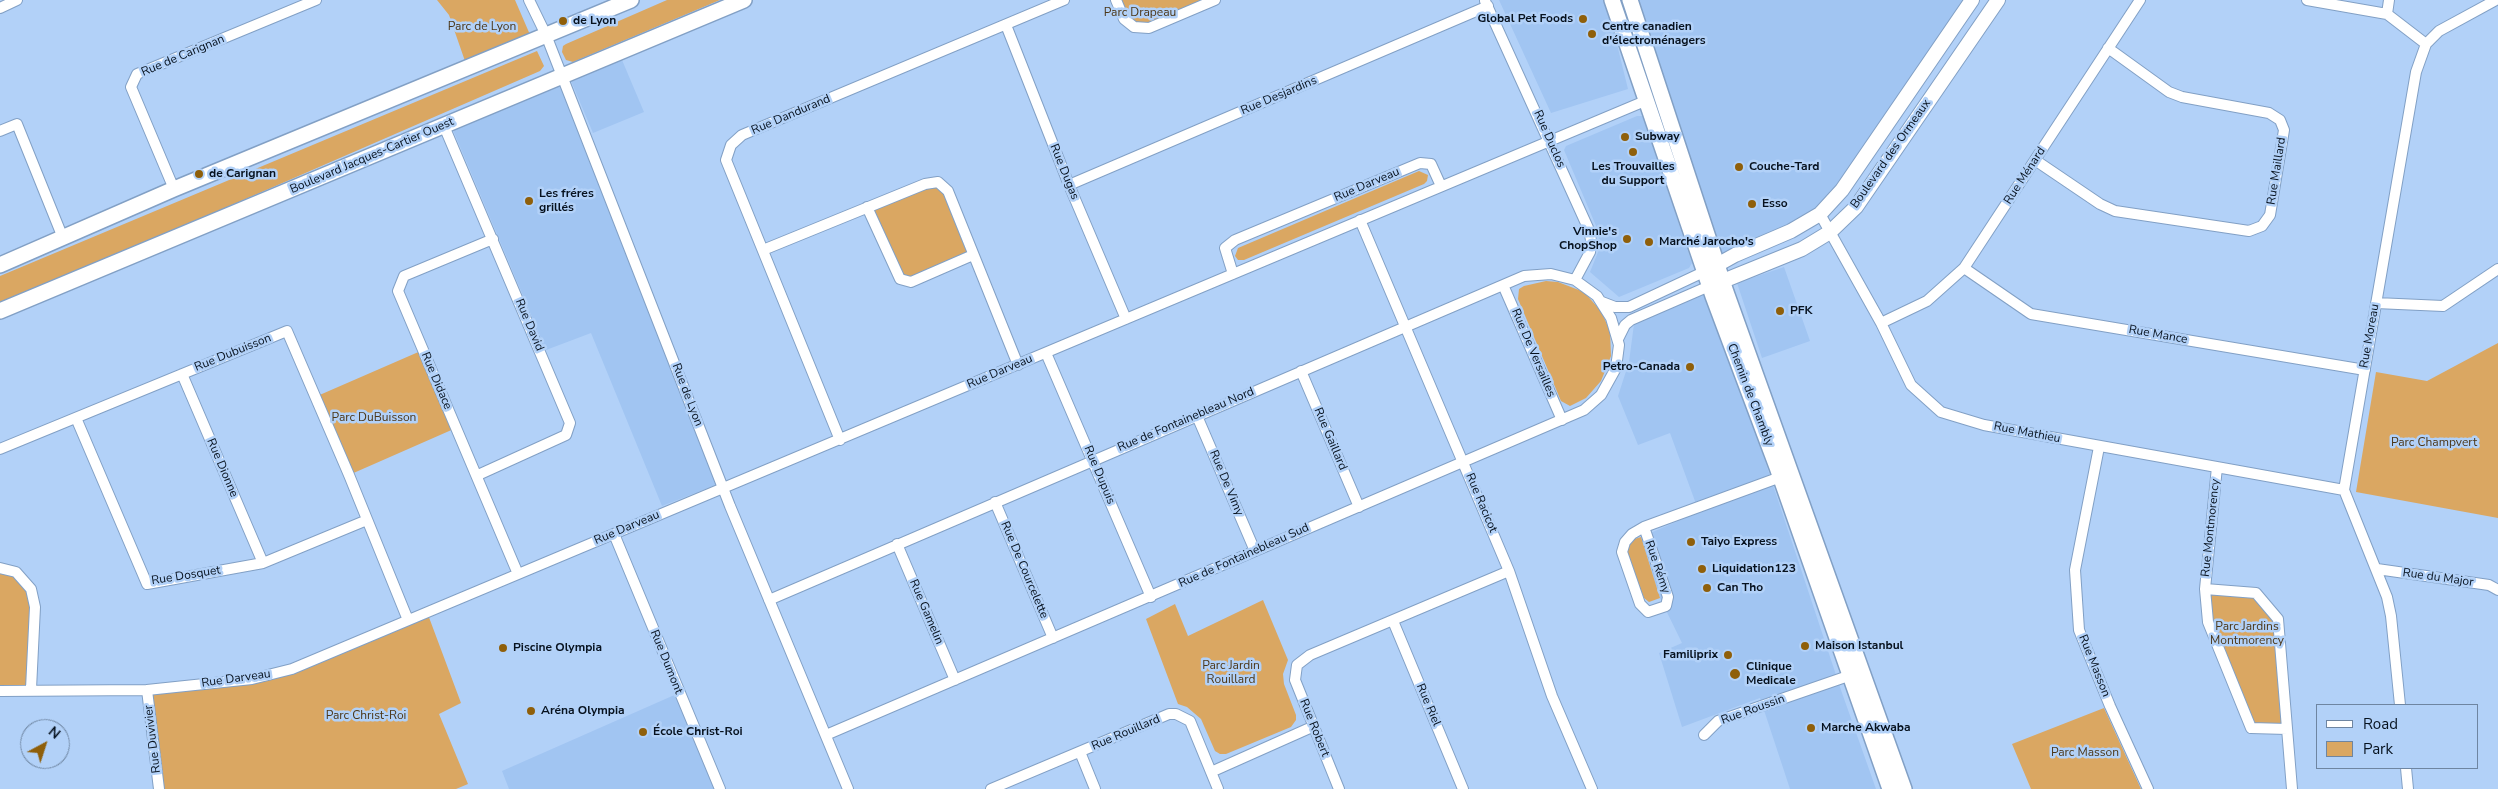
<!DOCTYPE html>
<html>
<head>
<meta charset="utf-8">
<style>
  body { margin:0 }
  #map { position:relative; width:2498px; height:789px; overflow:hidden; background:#b2d1f8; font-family:"Nunito Sans",sans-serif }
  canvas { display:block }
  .legend { position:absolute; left:2316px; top:704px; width:162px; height:65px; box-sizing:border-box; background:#b2d1f8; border:1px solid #6e85a1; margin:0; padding:6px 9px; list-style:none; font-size:15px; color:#07121f }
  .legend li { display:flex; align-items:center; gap:10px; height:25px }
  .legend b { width:25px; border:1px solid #6e85a1 }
  .north { position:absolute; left:20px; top:719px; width:50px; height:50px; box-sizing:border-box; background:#b2d1f8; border:1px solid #6e85a1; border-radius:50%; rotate:40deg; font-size:14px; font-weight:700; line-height:20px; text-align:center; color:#07121f }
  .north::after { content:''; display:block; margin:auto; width:18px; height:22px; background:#8f5f0a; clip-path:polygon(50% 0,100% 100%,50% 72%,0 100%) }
</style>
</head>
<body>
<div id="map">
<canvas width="2498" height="789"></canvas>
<ul class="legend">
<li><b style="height:6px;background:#fff"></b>Road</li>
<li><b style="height:14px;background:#daa762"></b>Park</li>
</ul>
<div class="north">N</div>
</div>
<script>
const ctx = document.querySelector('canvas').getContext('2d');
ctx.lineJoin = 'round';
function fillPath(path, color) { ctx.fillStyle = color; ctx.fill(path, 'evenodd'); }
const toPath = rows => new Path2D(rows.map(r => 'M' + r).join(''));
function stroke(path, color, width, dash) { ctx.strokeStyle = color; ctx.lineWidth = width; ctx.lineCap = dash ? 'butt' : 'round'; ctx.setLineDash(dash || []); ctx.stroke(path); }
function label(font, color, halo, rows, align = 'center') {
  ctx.font = font + ' "Nunito Sans",sans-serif'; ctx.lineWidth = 5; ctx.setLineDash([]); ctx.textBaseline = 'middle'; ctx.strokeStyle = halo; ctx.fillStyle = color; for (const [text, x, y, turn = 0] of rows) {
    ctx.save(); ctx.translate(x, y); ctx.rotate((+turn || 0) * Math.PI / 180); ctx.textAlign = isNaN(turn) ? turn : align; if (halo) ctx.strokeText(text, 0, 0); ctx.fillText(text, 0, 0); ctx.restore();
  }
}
fillPath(toPath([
  [1499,0,1606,0,1628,89,1551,113],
  [1630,0,1972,0,1820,214,1717,265],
  [622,60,644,112,593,133,571,81],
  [564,68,726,481,662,506,591,333,546,350,447,116],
  [1637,116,1642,116,1644,120,1692,263,1689,268,1619,297,1590,272,1598,252,1599,233,1564,150,1566,146],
  [1784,267,1810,341,1762,358,1737,283],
  [1709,292,1842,693,1876,789,1790,789,1760,698,1682,727,1659,653,1682,643,1660,598,1641,537,1699,512,1670,433,1638,445,1618,396,1629,362,1634,324],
  [679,693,720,789,509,789,502,771]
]), '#a1c5f2');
fillPath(toPath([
  [437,0,515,0,531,37,466,64,449,15],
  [667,0,720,0,573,62,566,60,562,52,563,46,566,44],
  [1116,0,1215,0,1149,28,1134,27],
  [537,51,544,66,540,71,172,231,0,302,0,276],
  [1419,171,1428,175,1427,181,1424,184,1244,260,1238,260,1235,256,1238,248],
  [925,184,948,191,973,255,911,282,900,279,867,207],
  [1546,281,1558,282,1584,292,1601,311,1610,331,1611,356,1601,381,1586,398,1570,406,1561,401,1518,299,1519,289,1524,286],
  [2498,343,2498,518,2356,492,2376,372,2427,381],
  [423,350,456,428,349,475,315,397],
  [1641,537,1660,598,1649,602,1644,598,1624,549,1628,541],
  [0,568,16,572,31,589,31,689,0,691],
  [2205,589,2256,593,2278,619,2287,729,2251,728,2208,622],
  [1263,600,1288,660,1283,674,1284,684,1296,715,1296,720,1291,727,1226,754,1220,754,1215,751,1201,719,1187,707,1178,704,1146,619,1175,604,1188,636],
  [427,612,461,703,439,714,468,784,456,789,159,789,147,690,252,679],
  [2104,708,2141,789,2031,789,2012,744]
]), '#daa762');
const minor = toPath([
  [529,0,546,35,730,506,848,789],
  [1116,0,1124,19,1134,27,1149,28,1215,0],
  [2307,0,2387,14,2426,44],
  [1485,1,1589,230,1591,240,1590,252,1575,280],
  [0,8,17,0],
  [2387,14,2389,0],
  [1006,25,1069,185,1126,319],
  [444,126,570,423,566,435,478,475],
  [0,131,17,124,63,238],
  [2035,160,2100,204,2115,211,2249,231,2262,226,2270,215,2284,130,2280,120,2269,113,2182,97,2169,92,2108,48],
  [1069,185,1488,6],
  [174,189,131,87,137,74,316,0],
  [867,207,900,279,911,282,973,255],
  [1820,214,1881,323,1911,385,1941,412,1984,425,2344,490],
  [1360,220,1509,571,1552,696,1592,789],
  [493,239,404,276,398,291,518,574],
  [763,250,925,184,938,182,948,191,1018,365],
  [1964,268,2031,314,2365,370],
  [1233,274,1225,248,1235,240,1420,163,1431,164,1441,186],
  [1503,285,1562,420],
  [1602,302,1615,307,1629,307,1710,269],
  [2376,303,2443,306,2498,269],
  [1881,323,1927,301,1964,268,2140,0],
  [1618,339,1625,325,1631,320,1714,284],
  [1046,353,1151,597],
  [1301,371,1359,507],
  [182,374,263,563],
  [1197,416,1255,551],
  [76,418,147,584,263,563,367,520],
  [840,440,726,160,731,145,742,135,1064,0],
  [2099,447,2075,570,2079,630,2110,706,2148,789],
  [0,449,287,331,349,475,408,620],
  [2217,467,2205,589,2208,622,2251,728,2287,729],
  [995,502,1053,638],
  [1644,527,1668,597,1666,606,1648,612,1640,604,1622,552,1625,542,1632,534,1644,527,1786,475],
  [614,534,720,789],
  [897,544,955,680],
  [0,568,16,572,31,589,35,607,31,689],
  [2377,569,2489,585,2498,590],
  [2205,589,2256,593,2278,619,2292,789],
  [769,600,1524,276,1551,274,1575,280,1597,296,1611,318,1619,345,1616,368,1601,395,1584,410,826,735],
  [1393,621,1463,789],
  [147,690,159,789],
  [0,691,147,690,252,679,292,669,1645,101],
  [2400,705,2391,616,2387,597,2344,490,2416,72,2426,44,2439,31,2496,0],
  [1704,735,1718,721,1854,674],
  [1080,752,1095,789],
  [2406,768,2408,789],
  [1211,772,1312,727],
  [991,789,1169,714,1176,714,1190,721,1218,789],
  [1339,789,1295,680,1297,665,1310,655,1509,571]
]);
const tertiary = toPath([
  [1717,265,1735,255,1791,231,1820,214,1842,190,1972,0],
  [1723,281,1802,249,1830,232,1856,207,1998,0]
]);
const secondary = toPath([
  [1612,0,1713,296,1777,467,1890,789],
  [1630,0,1726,292,1904,789],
  [0,265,174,189,631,0],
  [0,311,744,0]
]);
stroke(minor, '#82a0c5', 12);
stroke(tertiary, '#82a0c5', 16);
stroke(secondary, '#82a0c5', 18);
stroke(minor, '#fff', 10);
stroke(tertiary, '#fff', 14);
stroke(secondary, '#fff', 15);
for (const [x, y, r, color] of [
  [1583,19,5,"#8f5f0a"],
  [563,21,5,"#8f5f0a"],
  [1592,34,5,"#8f5f0a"],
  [1625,137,5,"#8f5f0a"],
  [1633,152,5,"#8f5f0a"],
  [1739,167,5,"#8f5f0a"],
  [199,174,5,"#8f5f0a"],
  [529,201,5,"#8f5f0a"],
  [1752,204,5,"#8f5f0a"],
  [1627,239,5,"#8f5f0a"],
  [1649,242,5,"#8f5f0a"],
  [1780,311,5,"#8f5f0a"],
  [1690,367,5,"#8f5f0a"],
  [1691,542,5,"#8f5f0a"],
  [1702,569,5,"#8f5f0a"],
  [1707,588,5,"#8f5f0a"],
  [1805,646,5,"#8f5f0a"],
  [503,648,5,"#8f5f0a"],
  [1728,655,5,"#8f5f0a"],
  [1735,674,6,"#8f5f0a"],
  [531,711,5,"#8f5f0a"],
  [1811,728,5,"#8f5f0a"],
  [643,732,5,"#8f5f0a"]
]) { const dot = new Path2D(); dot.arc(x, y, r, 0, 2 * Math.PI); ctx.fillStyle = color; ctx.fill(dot); stroke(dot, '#b2d1f8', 2); }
label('12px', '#4b3617', '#b2d1f8', [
  ["Parc Drapeau",1140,13],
  ["Parc de Lyon",482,27],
  ["Parc DuBuisson",374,418],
  ["Parc Champvert",2434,443],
  ["Parc Jardins",2247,627],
  ["Montmorency",2247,641],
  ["Parc Jardin",1231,666],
  ["Rouillard",1231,680],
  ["Parc Christ-Roi",366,716],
  ["Parc Masson",2085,753]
]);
label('bold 12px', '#07121f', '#b2d1f8', [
  ["Global Pet Foods",1573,19,"right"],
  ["de Lyon",573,21],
  ["Centre canadien",1602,27],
  ["d'électroménagers",1602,41],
  ["Subway",1635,137],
  ["Les Trouvailles",1633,167,"center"],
  ["du Support",1633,181,"center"],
  ["Couche-Tard",1749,167],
  ["de Carignan",209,174],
  ["Les fréres",539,194],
  ["grillés",539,208],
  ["Esso",1762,204],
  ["Vinnie's",1617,232,"right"],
  ["ChopShop",1617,246,"right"],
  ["Marché Jarocho's",1659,242],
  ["PFK",1790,311],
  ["Petro-Canada",1680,367,"right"],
  ["Taiyo Express",1701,542],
  ["Liquidation123",1712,569],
  ["Can Tho",1717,588],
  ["Maison Istanbul",1815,646],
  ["Piscine Olympia",513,648],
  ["Familiprix",1718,655,"right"],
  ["Clinique",1746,667],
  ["Medicale",1746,681],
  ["Aréna Olympia",541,711],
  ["Marche Akwaba",1821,728],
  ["École Christ-Roi",653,732]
], 'left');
label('12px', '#07121f', '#b2d1f8', [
  ["Rue de Carignan",183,56,-23],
  ["Rue Desjardins",1279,96,-23],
  ["Rue Dandurand",791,115,-23],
  ["Rue Duclos",1549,139,66],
  ["Boulevard des Ormeaux",1891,154,-55],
  ["Boulevard Jacques-Cartier Ouest",372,156,-23],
  ["Rue Maillard",2277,171,-81],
  ["Rue Dugas",1064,172,68],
  ["Rue Ménard",2025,176,-57],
  ["Rue Darveau",1367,185,-23],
  ["Rue David",529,325,67],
  ["Rue Mance",2158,335,10],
  ["Rue Moreau",2370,336,-80],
  ["Rue Dubuisson",233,353,-22],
  ["Rue De Versailles",1533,353,67],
  ["Rue Darveau",1000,372,-23],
  ["Rue Didace",436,381,67],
  ["Rue de Lyon",687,395,69],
  ["Chemin de Chambly",1750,395,69],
  ["Rue de Fontainebleau Nord",1186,420,-23],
  ["Rue Mathieu",2027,433,11],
  ["Rue Gaillard",1330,439,67],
  ["Rue Dionne",222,468,67],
  ["Rue Dupuis",1099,475,67],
  ["Rue De Vimy",1226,483,67],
  ["Rue Racicot",1481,503,67],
  ["Rue Darveau",627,528,-23],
  ["Rue Montmorency",2211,528,-84],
  ["Rue de Fontainebleau Sud",1244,556,-24],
  ["Rue Rémy",1657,567,71],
  ["Rue De Courcelette",1024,570,67],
  ["Rue Dosquet",186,576,-9],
  ["Rue du Major",2438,578,8],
  ["Rue Gamelin",926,612,67],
  ["Rue Dumont",666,662,68],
  ["Rue Masson",2094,666,68],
  ["Rue Darveau",236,679,-8],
  ["Rue Riel",1428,705,67],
  ["Rue Roussin",1753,710,-20],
  ["Rue Robert",1314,728,68],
  ["Rue Rouillard",1126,733,-23],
  ["Rue Duvivier",153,739,-97]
]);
</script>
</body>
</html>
